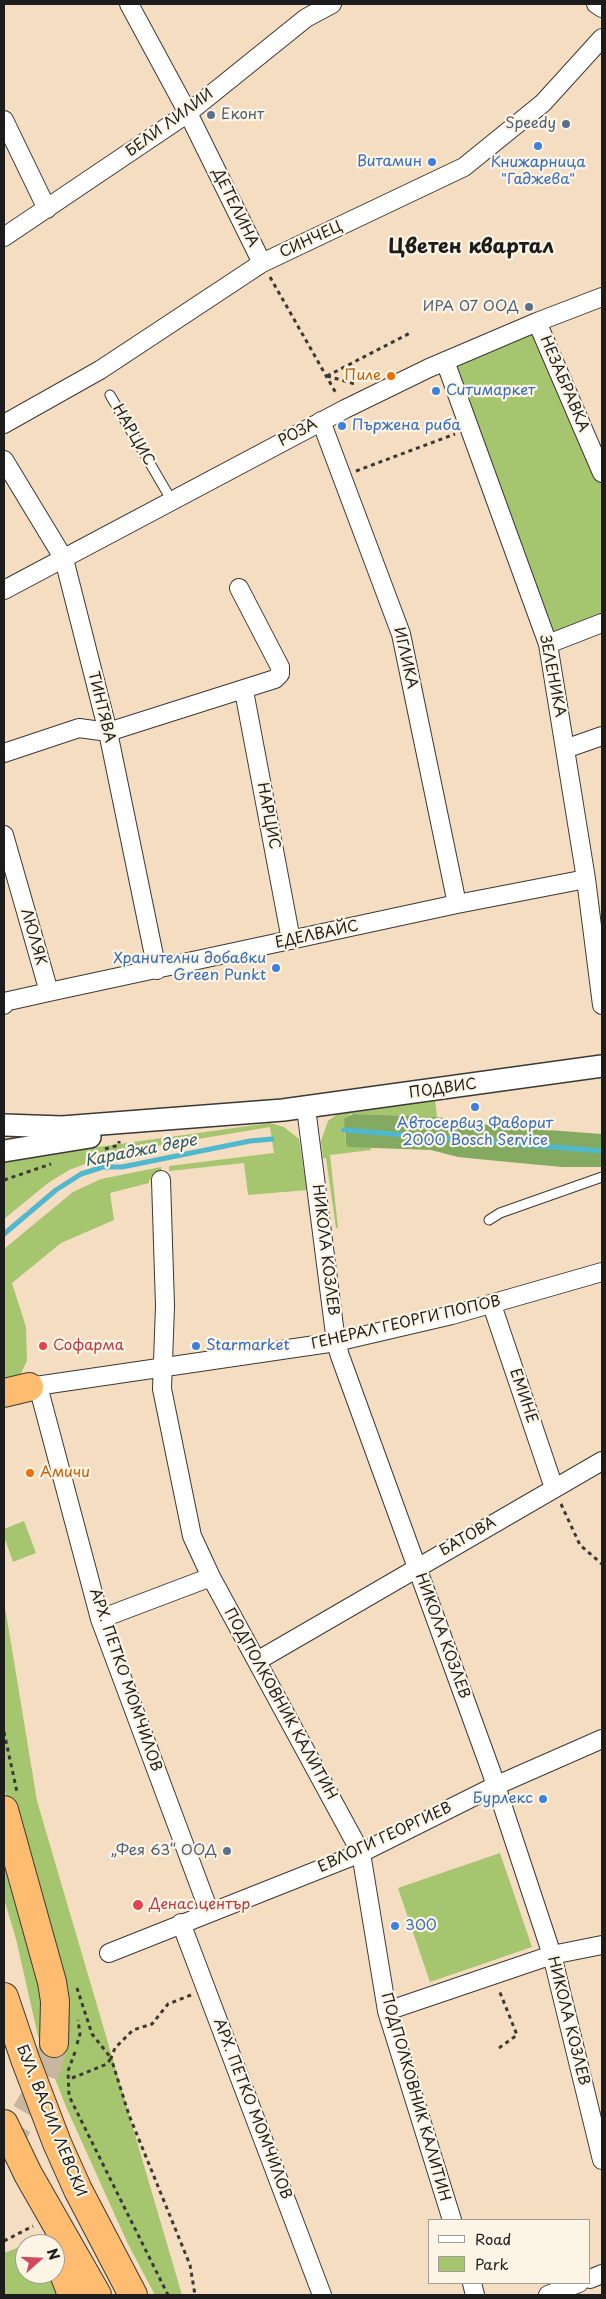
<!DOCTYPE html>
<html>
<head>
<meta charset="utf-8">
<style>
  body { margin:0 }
  #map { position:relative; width:606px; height:2299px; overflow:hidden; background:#f4ddc0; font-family:"Playpen Sans",sans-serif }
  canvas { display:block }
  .frame { position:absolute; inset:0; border:5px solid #1c1c1c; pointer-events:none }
  .legend { position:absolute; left:428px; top:2219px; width:162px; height:65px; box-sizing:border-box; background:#fcf5e5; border:1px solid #a29e95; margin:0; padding:6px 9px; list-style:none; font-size:15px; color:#1c1c1c }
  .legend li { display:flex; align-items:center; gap:10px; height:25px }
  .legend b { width:25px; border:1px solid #a29e95 }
  .north { position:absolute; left:15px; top:2234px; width:50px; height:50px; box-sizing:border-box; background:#fcf5e5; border:1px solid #a29e95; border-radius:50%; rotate:70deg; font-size:14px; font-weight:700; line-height:20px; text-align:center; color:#1c1c1c }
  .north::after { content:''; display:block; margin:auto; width:18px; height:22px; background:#d1495b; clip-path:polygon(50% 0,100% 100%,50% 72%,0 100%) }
</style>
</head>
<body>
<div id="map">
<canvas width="606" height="2299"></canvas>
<div class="frame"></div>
<ul class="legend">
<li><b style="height:6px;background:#fff"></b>Road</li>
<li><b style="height:14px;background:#a5c56e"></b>Park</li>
</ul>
<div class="north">N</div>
</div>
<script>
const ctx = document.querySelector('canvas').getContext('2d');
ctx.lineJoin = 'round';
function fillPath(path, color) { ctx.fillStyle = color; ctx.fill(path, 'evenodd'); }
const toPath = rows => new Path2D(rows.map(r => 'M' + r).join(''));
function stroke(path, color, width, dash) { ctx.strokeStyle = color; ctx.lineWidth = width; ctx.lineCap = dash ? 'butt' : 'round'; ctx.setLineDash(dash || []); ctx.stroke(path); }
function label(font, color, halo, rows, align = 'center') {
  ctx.font = font + ' "Playpen Sans",sans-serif'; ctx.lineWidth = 4.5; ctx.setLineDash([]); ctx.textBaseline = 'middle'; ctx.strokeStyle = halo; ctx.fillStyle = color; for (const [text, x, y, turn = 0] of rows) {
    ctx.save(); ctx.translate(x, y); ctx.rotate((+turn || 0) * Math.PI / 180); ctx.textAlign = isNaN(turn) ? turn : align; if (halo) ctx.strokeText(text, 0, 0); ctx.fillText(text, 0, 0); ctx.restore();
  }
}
fillPath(toPath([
  [537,322,602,473,602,623,548,644,445,361],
  [435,1100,437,1117,350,1114,344,1130,346,1145,371,1148,371,1150,330,1155,338,1228,336,1228,326,1158,323,1158,321,1141,328,1121,344,1109],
  [270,1123,284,1127,299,1139,307,1190,248,1195,244,1163,169,1171,169,1166,274,1153,270,1127,114,1153,69,1170,48,1183,4,1219,4,1160],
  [161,1167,163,1177,149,1180,149,1183,110,1193,114,1220,61,1243,12,1283,26,1327,27,1361,19,1377,4,1385,4,1249,73,1192,101,1179],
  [24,1521,36,1553,13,1562,4,1536,4,1529],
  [4,1601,37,1801,182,2295,155,2295,128,2244,67,2109,38,2036,16,1939,4,1899,4,1860,23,1855,4,1787],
  [500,1853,532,1947,430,1982,398,1888],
  [25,2245,25,2274,52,2274,66,2295,4,2295,4,2253]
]), '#a5c56e');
fillPath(toPath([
  [353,1114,437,1117,494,1126,602,1134,602,1167,562,1167,498,1161,458,1157,431,1150,348,1147,346,1144,344,1119]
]), '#84aa61');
stroke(toPath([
  [344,1130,602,1151],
  [4,1234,56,1190,81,1174,103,1167,122,1167,250,1141,272,1139]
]), '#50b8ce', 5);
stroke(toPath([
  [4,2149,41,2087,54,2043]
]), '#c9b69f', 28, [28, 14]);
const service = toPath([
  [110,395,172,501],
  [489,1220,500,1213,602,1177]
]);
const minor = toPath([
  [129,4,188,113,262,263],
  [596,4,602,8],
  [4,120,47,209],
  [4,237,188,113,306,18,332,4],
  [537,322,602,473],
  [445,361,548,644,586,879,602,1005],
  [321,421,401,634,457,904],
  [4,424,100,370,262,263,464,167,543,103,602,38],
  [4,460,64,559,108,732,157,970],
  [4,590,345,409,429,368,537,322,602,297],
  [548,644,602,623],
  [244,691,291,940],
  [565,749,602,736],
  [4,753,79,728,108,732,275,679,280,674,280,667,239,588],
  [4,835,49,992,4,1002,4,1005],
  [49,992,457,904,586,879],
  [306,1108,336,1342,340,1356,491,1771,552,1955,602,2160],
  [161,1180,165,1306,162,1389,192,1536,211,1577,361,1853,387,2011,452,2220],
  [492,1305,554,1488],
  [38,1386,100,1619,209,1911],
  [29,1387,336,1342,452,1315,602,1272],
  [100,1619,211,1577],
  [257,1661,602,1461],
  [181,1923,322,2295],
  [109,1953,361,1853,495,1786,602,1739],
  [387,2011,552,1955,602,1945],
  [590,2279,602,2274],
  [472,2283,475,2295],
  [548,2295,579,2283]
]);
const tertiary = toPath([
  [4,1125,62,1127,283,1110,602,1066],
  [4,1151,90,1137]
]);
const trunk = toPath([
  [4,1393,29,1387],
  [4,1810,52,1982,55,2001,54,2043],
  [4,1997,25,2059,57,2143,78,2190,133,2295],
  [4,2124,28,2174,97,2295],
  [56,2252,72,2295]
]);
stroke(service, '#3c3935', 11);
stroke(minor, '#3c3935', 20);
stroke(tertiary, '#3c3935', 24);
stroke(trunk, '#3c3935', 30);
stroke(toPath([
  [270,277,337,395],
  [327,376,412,332],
  [327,376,355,384],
  [356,471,455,434],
  [105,1149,119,1145,119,1141],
  [4,1180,51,1164],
  [561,1504,580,1545,602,1564],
  [4,1732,17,1792],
  [191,1995,168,2004,152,2024,133,2030,115,2048,111,2058,129,2115,190,2265,195,2295],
  [77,2044,80,2034,78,2020],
  [499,2048,517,2035,499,1990],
  [75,2052,68,2071,69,2096,168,2295],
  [72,2078,107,2064,111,2058,92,2034,76,1985],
  [4,2241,33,2226]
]), '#3c3935', 3, [4, 4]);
stroke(service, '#fff', 9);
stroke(minor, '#fff', 18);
stroke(tertiary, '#fff', 21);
stroke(trunk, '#fdbc70', 28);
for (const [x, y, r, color] of [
  [211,115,5,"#5c6f8a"],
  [566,124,5,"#5c6f8a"],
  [538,146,5,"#3f7fe0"],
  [432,162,5,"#3f7fe0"],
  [529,307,5,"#5c6f8a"],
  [391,376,5,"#e8710a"],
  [436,391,5,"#3f7fe0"],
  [342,426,5,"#3f7fe0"],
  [276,968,5,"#3f7fe0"],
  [475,1107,5,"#3f7fe0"],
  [43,1346,5,"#e0444e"],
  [196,1346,5,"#3f7fe0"],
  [30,1473,5,"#e8710a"],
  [543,1799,5,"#3f7fe0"],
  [227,1851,5,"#5c6f8a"],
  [138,1905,6,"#e0444e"],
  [395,1926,5,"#3f7fe0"]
]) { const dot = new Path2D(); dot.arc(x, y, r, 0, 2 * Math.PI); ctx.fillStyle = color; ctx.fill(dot); stroke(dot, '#fcf5e5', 2); }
label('15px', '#4e5e75', '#fcf5e5', [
  ["Еконт",221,115,"left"],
  ["Speedy",556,124],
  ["ИРА 07 ООД",519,307],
  ["„Фея 63“ ООД",217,1851]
], 'right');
label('15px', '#1c1c1c', '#fcf5e5', [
  ["БЕЛИ ЛИЛИИ",170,123,-36],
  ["ДЕТЕЛИНА",235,208,64],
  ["СИНЧЕЦ",311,240,-25],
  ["НЕЗАБРАВКА",564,384,67],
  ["РОЗА",298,433,-28],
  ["НАРЦИС",133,435,60],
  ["ИГЛИКА",405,658,77],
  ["ЗЕЛЕНИКА",552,676,79],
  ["ТИНТЯВА",101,707,76],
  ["НАРЦИС",268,816,79],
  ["ЕДЕЛВАЙС",317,935,-12],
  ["ЛЮЛЯК",33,937,74],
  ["ПОДВИС",443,1089,-8],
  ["НИКОЛА КОЗЛЕВ",325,1250,83],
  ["ГЕНЕРАЛ ГЕОРГИ ПОПОВ",406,1323,-13],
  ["ЕМИНЕ",523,1396,71],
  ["БАТОВА",468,1537,-30],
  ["НИКОЛА КОЗЛЕВ",442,1636,70],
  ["АРХ. ПЕТКО МОМЧИЛОВ",125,1680,71],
  ["ПОДПОЛКОВНИК КАЛИТИН",280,1704,61],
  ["ЕВЛОГИ ГЕОРГИЕВ",385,1838,-25],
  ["НИКОЛА КОЗЛЕВ",568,2021,76],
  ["ПОДПОЛКОВНИК КАЛИТИН",415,2097,74],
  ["АРХ. ПЕТКО МОМЧИЛОВ",252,2109,69],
  ["БУЛ. ВАСИЛ ЛЕВСКИ",51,2121,68]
]);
label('15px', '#366cbe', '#fcf5e5', [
  ["Витамин",422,162,"right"],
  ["Книжарница",538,163,"center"],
  ["\"Гаджева\"",538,180,"center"],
  ["Ситимаркет",446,391],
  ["Пържена риба",352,426],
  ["Хранителни добавки",266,959,"right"],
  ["Green Punkt",266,976,"right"],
  ["Автосервиз Фаворит",475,1124,"center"],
  ["2000 Bosch Service",475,1141,"center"],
  ["Starmarket",206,1346],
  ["Бурлекс",533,1799,"right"],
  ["300",405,1926]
], 'left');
label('15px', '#c56008', '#fcf5e5', [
  ["Пиле",381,376],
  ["Амичи",40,1473,"left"]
], 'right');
label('15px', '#be3a42', '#fcf5e5', [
  ["Софарма",53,1346],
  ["Денас център",149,1905]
], 'left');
label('italic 16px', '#315a63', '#fcf5e5', [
  ["Караджа дере",141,1151,-11]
]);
label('bold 20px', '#1c1c1c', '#fcf5e5', [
  ["Цветен квартал",471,247]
]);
</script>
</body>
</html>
